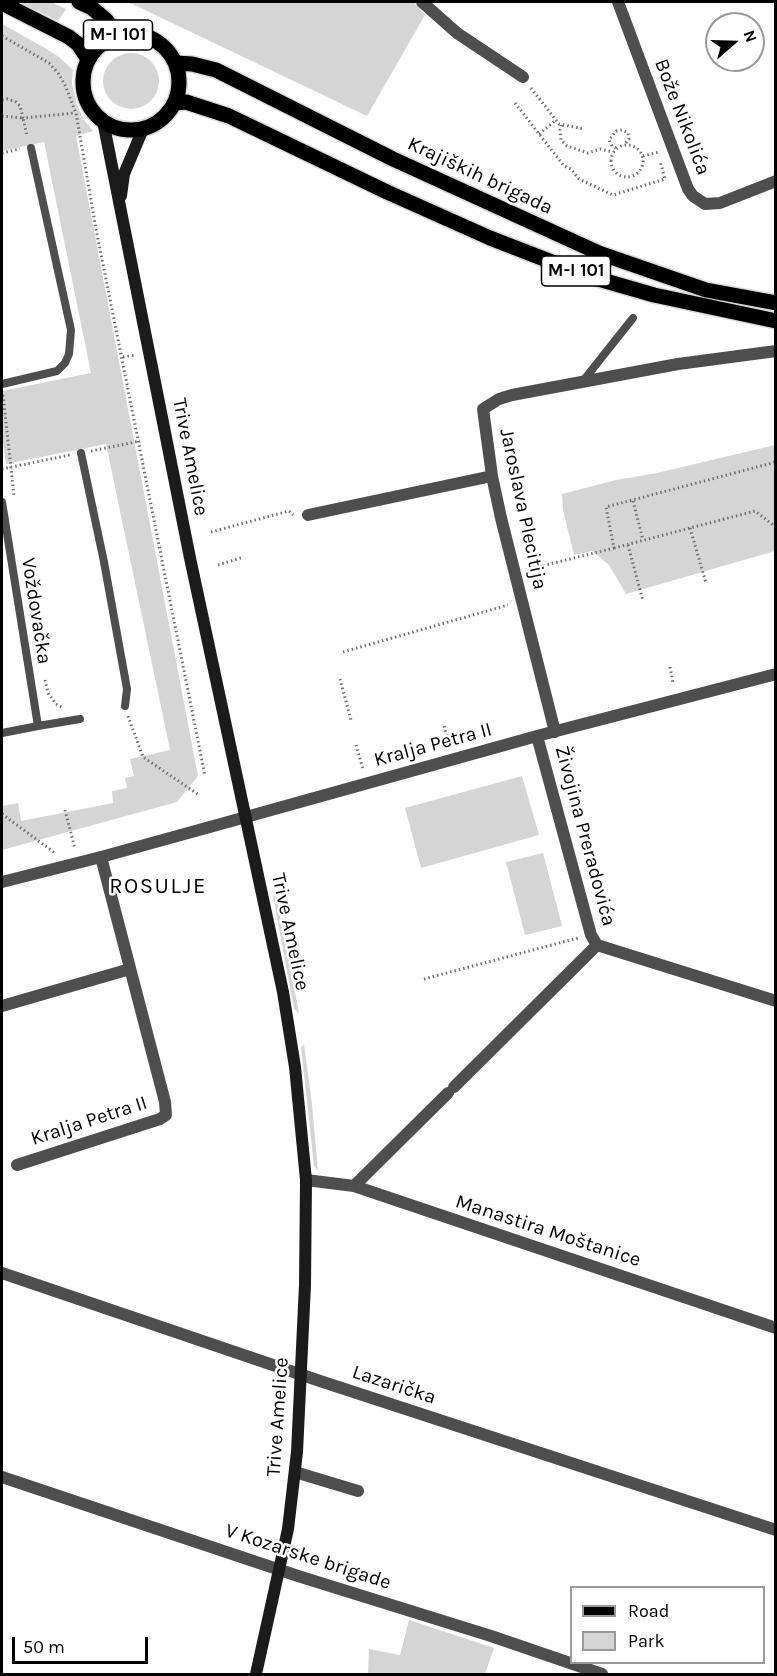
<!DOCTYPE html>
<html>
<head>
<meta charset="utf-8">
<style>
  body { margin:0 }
  #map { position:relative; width:777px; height:1676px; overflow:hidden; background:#fff; font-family:Karla,sans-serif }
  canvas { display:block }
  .frame { position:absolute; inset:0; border:3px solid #000; pointer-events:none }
  .legend { position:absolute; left:570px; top:1586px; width:195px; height:78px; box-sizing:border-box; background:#fff; border:2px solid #999; margin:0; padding:8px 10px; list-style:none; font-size:18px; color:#000 }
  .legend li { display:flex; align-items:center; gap:12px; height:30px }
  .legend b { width:30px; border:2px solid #999 }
  .north { position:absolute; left:705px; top:12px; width:60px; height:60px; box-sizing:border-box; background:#fff; border:2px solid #999; border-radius:50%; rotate:70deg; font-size:16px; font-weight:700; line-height:24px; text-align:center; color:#000 }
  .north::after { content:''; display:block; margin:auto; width:21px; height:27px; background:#000; clip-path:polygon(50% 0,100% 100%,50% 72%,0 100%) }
  .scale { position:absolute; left:12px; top:1637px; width:136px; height:27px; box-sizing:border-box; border:3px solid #000; border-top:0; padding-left:8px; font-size:18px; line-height:21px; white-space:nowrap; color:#000; -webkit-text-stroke:4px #fff; paint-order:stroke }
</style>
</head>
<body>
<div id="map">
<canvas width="777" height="1676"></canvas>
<div class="frame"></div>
<ul class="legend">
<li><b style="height:8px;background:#000"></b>Road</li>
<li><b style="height:16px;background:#d5d5d5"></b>Park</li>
</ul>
<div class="north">N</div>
<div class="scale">50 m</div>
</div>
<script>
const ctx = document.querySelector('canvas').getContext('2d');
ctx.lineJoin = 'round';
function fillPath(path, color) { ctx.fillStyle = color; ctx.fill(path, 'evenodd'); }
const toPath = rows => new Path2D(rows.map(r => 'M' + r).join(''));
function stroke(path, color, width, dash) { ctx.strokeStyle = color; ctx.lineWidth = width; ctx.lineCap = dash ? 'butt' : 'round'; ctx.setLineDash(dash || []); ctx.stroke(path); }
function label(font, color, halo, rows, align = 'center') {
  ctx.font = font + ' Karla,sans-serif'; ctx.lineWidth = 5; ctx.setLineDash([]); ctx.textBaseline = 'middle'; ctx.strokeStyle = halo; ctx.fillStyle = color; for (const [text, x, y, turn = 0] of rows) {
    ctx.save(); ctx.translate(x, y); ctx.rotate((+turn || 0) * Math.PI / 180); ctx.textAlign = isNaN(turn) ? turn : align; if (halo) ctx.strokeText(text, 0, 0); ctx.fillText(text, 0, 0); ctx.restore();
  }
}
fillPath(toPath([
  [19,2,51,2,66,9,58,21],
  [128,2,414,2,425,15,367,116],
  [2,24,45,48,59,57,73,70,72,84,77,104,83,119,93,131,76,136,198,776,177,802,2,850,2,806,18,803,21,821,113,803,112,791,127,788,125,778,134,776,130,759,170,750,106,444,6,464,2,436,2,391,91,373,44,142,2,151],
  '103 81a28 28 0 1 1 56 0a28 28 0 1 1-56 0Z',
  [775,445,775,551,626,594,609,565,592,551,574,555,563,510,562,494,616,480,657,473],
  [522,776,539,835,421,868,405,808],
  [543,853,562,926,525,935,506,862],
  [273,895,276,895,299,1013,294,1009],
  [304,1044,312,1104,318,1171,314,1166,301,1047],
  [409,1620,494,1648,485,1674,368,1674,369,1649,400,1655]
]), '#d5d5d5');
const primary = toPath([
  [79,2,92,8,106,20,118,35],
  [2,3,69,37,78,44,88,59],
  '83 82a48 48 0 1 1 96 0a48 48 0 1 1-96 0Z',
  [176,63,192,64,216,70,393,159,599,253,706,290,776,303],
  [175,103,186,102,229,116,387,192,490,238,588,276,654,295,776,321]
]);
stroke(primary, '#dbdbdb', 18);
stroke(toPath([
  [2,36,49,63,58,73,65,85,76,113,96,229,205,776],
  [531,88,559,124,584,129],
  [2,100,7,99,16,102,20,106,23,118,75,113],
  [515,103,564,166,571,169,579,179,613,195,665,179,660,161],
  [2,116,23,118,27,136],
  [562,125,560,130,561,140,567,146,588,153,600,149,613,152],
  [539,134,556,120],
  '611 161a16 16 0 1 1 32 0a16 16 0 1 1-32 0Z',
  [616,148,612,146,609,140,616,131,622,130,628,133,629,139,625,144],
  [2,153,20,149],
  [643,156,659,152],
  [123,357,136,355],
  [3,395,14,496],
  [91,451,140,441],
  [2,469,70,455],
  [633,501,643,540],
  [690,528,706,583],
  [211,532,289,511,293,515],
  [628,545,643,601],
  [614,548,755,511,776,527],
  [218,565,244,557],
  [530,569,614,548,606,507,776,462],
  [343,652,508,605],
  [670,667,673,683],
  [340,679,351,720],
  [45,680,48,693,56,704,63,708],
  [128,716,143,757,199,795],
  [444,726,450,745],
  [356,745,363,769],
  [65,810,75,849],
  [2,814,55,853],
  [424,979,578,938]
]), '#707070', 3, [1.5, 3]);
stroke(toPath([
  [583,381,633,318],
  [2,384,57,371,65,363,69,354,71,330,31,148],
  [81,453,104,562,127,689,125,706],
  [2,502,38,726,2,733],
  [38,726,80,719]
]), '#4e4e4e', 8);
stroke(toPath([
  [422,2,457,33,523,77],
  [618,2,688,189,693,196,705,204,720,203,776,181],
  [308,515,492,476],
  [555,732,501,518,492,476,483,409,499,399,512,395,678,364,776,351],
  [537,736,591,935,597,945,776,1001],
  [246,817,537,736,776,674],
  [2,1006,130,969],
  [454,1087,597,945],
  [17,1165,160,1119,166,1115,165,1102,101,857],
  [306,1180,354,1186,776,1328],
  [354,1186,448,1093],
  [2,1273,320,1381,776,1530],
  [295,1472,358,1491],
  [2,1477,298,1576,491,1636,602,1674]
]), '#4e4e4e', 12);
stroke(toPath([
  [2,882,101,857,246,817]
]), '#4e4e4e', 12);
stroke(toPath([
  [103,121,190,558,283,992,295,1067,306,1180,305,1285,297,1452,288,1529,256,1674],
  [121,196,124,174,143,129]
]), '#1b1b1b', 12);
stroke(primary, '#000', 15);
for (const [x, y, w] of [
  [118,35,69],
  [576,271,69]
]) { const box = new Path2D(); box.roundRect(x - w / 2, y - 15, w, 30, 4.5); ctx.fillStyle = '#fff'; ctx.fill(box); stroke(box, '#000', 1.5); }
label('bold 18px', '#000', null, [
  ["M-I 101",118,35],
  ["M-I 101",576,271]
]);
label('20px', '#000', '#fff', [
  ["Bože Nikolića",682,117,69],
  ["Krajiških brigada",480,176,25],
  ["Trive Amelice",190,457,79],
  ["Jaroslava Plecitija",523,509,78],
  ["Voždovačka",36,611,81],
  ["Kralja Petra II",433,745,-15],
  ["Živojina Preradovića",585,836,75],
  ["Trive Amelice",290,932,78],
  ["Kralja Petra II",89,1121,-18],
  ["Manastira Moštanice",548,1231,18],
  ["Lazarička",394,1385,18],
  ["Trive Amelice",278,1417,-86],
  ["V Kozarske brigade",308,1557,18]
]);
ctx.letterSpacing = '1.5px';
label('22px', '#000', '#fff', [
  ["ROSULJE",158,887]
]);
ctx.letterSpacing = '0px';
</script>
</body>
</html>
